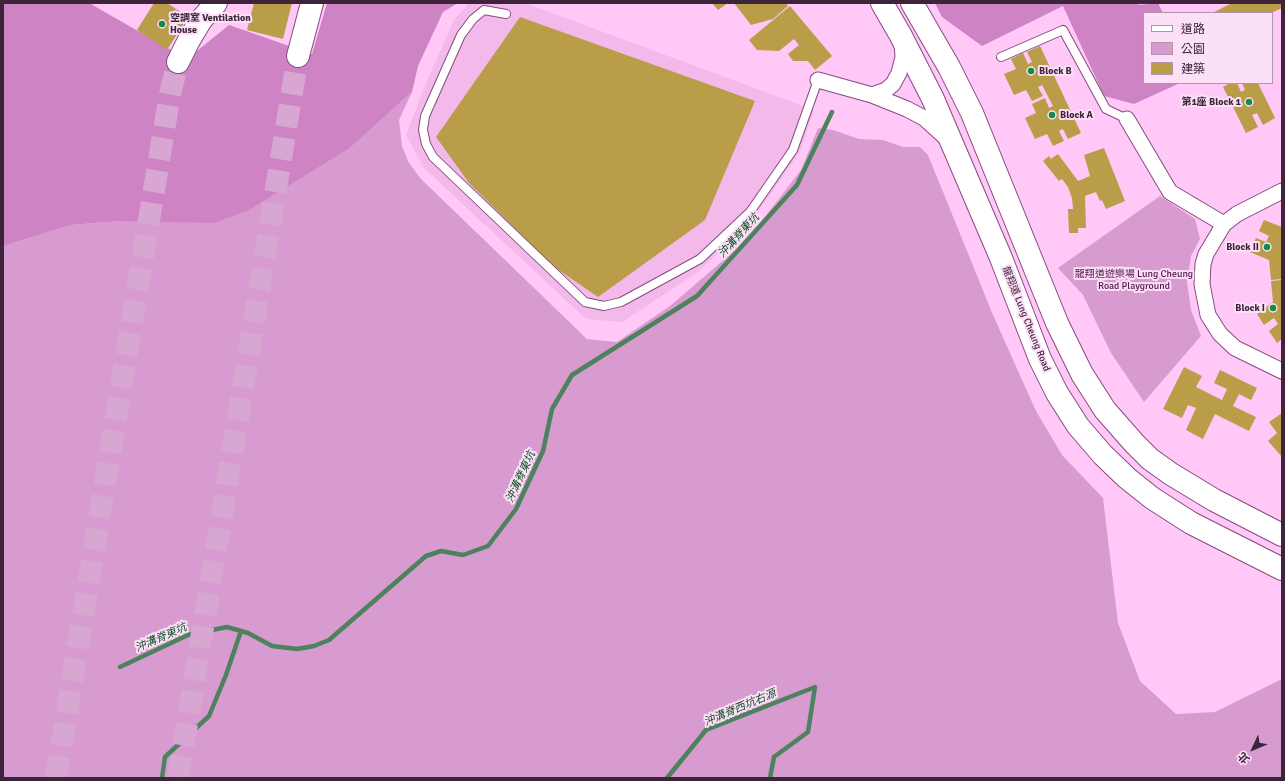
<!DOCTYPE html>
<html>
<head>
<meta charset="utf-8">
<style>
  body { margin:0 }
  #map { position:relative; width:1285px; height:781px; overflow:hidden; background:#ffc8f7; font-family:Signika,"Noto Sans TC",sans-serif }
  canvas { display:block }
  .frame { position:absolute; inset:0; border:4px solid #3e243b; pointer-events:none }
  .legend { position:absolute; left:1143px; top:12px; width:130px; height:72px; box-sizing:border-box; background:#fce0f7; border:1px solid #b095ac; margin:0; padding:5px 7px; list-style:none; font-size:12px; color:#3e243b }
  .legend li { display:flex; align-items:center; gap:8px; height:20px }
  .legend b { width:20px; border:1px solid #b095ac }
  .north { position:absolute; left:1233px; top:729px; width:40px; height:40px; -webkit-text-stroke:3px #fce0f7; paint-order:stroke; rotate:226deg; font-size:11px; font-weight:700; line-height:16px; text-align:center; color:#3e243b }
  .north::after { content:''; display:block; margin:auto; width:14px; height:18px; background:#3e243b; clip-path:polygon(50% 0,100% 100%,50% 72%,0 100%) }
</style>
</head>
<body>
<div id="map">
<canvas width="1285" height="781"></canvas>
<div class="frame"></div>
<ul class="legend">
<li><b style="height:5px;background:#fff"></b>道路</li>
<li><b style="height:11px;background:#d79bcf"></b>公園</li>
<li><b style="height:11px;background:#b99d49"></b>建築</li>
</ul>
<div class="north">北</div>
</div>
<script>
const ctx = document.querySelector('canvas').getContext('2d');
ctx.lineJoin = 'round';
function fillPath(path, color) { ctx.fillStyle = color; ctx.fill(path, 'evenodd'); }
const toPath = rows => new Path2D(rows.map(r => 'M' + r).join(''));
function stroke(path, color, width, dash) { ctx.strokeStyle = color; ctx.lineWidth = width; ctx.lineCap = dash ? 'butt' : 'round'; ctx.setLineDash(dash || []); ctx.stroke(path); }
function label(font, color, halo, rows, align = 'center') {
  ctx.font = font + ' Signika,"Noto Sans TC",sans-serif'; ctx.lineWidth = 4; ctx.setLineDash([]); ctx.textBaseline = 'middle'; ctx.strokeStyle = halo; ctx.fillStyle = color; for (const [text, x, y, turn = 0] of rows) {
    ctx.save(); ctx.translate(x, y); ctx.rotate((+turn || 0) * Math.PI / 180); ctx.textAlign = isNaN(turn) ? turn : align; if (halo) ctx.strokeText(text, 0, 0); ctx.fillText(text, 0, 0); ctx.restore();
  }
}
fillPath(toPath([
  [472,3,525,3,814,110,800,152,756,215,701,270,622,322,586,319,424,168,406,135,424,88,454,20,468,4]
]), '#f3b9eb');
fillPath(toPath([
  [412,92,399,120,402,146,409,163,421,179,587,339,617,342,670,306,748,239,801,170,818,128,833,130,859,139,883,140,903,147,920,147,928,155,993,315,1036,411,1062,455,1103,498,1118,623,1140,681,1176,714,1215,712,1282,679,1282,778,3,778,3,246,71,225,119,221,351,147],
  [1160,196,1195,219,1200,239,1191,256,1187,282,1191,310,1201,336,1144,402,1111,353,1083,295,1058,268]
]), '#d79bcf');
fillPath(toPath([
  [3,3,89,3,187,59,229,25,312,54,327,3,458,3,443,12,418,66,412,92,351,147,249,210,214,223,119,221,71,225,3,246],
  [935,3,1135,3,1140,5,1158,3,1163,13,1144,13,1144,83,1180,83,1134,104,1104,96,1063,6,982,46,942,17]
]), '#ce83c5');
stroke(toPath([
  [120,667,188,635,227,627,248,633,272,646,297,649,314,646,329,640,426,556,441,551,463,555,488,546,516,509,543,451,552,409,572,375,697,296,797,185,832,112],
  [162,778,165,757,209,716,226,675,241,631],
  [667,778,706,730,815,687],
  [770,778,774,757,808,732,815,687]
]), '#4c825d', 4.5);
fillPath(toPath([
  [154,3,167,3,188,17,167,50,137,30],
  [254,3,292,3,283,39,247,30],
  [712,3,728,3,718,10],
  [734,3,786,3,788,6,773,19,751,25],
  [1232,3,1282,3,1282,8,1271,13,1212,13],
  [790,6,832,56,815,70,808,61,793,61,788,54,799,45,794,39,779,51,757,50,749,40],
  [520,17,755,101,705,220,598,297,553,266,469,183,436,137],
  [1040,46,1081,133,1068,139,1063,129,1059,131,1064,141,1053,146,1047,134,1035,139,1025,118,1036,113,1032,104,1045,98,1049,108,1053,106,1042,85,1038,87,1043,96,1032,101,1026,90,1014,95,1004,74,1016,69,1011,59,1023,53,1028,64,1032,62,1027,52],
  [1230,83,1237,83,1241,92,1245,90,1242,83,1258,83,1275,118,1263,125,1257,113,1252,115,1258,127,1246,133,1223,87],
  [1104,148,1125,201,1106,209,1102,200,1100,201,1096,192,1085,196,1086,228,1078,228,1078,233,1069,233,1068,209,1073,209,1072,198,1068,187,1062,179,1059,181,1043,161,1049,156,1051,159,1058,154,1078,181,1090,176,1084,155],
  [1264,220,1282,227,1282,279,1271,280,1269,260,1250,252,1256,238,1266,242,1269,236,1259,231],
  [1282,280,1282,339,1277,343,1269,331,1278,324,1274,318,1264,325,1257,314,1273,302,1271,281],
  [1184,367,1202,376,1196,387,1222,400,1227,389,1214,383,1220,370,1257,388,1251,400,1239,394,1233,406,1256,417,1249,431,1215,414,1203,439,1186,430,1196,408,1188,405,1182,418,1163,409],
  [1282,413,1282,457,1268,441,1277,433,1269,422]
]), '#b99d49');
stroke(toPath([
  [56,778,170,94,178,62],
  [178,778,298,56]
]), '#d8a7d1', 22, [22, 11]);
const lane = toPath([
  [506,14,484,10,473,19,461,35,425,116,423,130,426,144,433,157,585,302,604,306,621,302,700,259,750,212,793,150,818,80],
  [1001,57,1063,30,1106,109,1127,119]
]);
const street = toPath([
  [818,80,872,95,907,109,924,118,946,138],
  [872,95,886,90,893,84,899,73,903,57,902,42],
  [1127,119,1170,192,1224,224],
  [1282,191,1237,214,1224,224,1206,254,1203,264,1202,284,1208,315,1220,334,1235,348,1282,371]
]);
const highway = toPath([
  [882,3,901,36,933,99,1001,258,1040,359,1057,393,1078,426,1103,455,1127,478,1152,498,1191,523,1282,569],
  [912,3,949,67,972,113,1057,323,1082,374,1105,410,1134,443,1150,459,1171,474,1214,500,1282,535],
  [298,56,312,3],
  [178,62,189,40,201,20,216,3]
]);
stroke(lane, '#864a7f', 10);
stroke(street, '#864a7f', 17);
stroke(highway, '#864a7f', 24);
stroke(lane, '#fff', 8);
stroke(street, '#fff', 15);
stroke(highway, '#fff', 22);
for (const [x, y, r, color] of [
  [162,24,4,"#158b45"],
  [1031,71,4,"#158b45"],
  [1249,102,4,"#158b45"],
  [1052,115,4,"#158b45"],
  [1267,247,4,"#158b45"],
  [1273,308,4,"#158b45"]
]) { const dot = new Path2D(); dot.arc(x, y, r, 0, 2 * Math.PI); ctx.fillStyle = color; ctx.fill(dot); stroke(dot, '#fce0f7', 1.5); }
label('bold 10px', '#3e243b', '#fce0f7', [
  ["空調室 Ventilation",170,18],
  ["House",170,30],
  ["Block B",1039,71],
  ["第1座 Block 1",1241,102,"right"],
  ["Block A",1060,115],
  ["Block II",1259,247,"right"],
  ["Block I",1265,308,"right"]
], 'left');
label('10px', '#551251', '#fce0f7', [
  ["龍翔道遊樂場 Lung Cheung",1134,274],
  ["Road Playground",1134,286]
]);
label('10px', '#3e243b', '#fce0f7', [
  ["龍翔道 Lung Cheung Road",1026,319,68]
]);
label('italic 11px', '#0e5027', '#fce0f7', [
  ["沖溝脊東坑",739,236,-48],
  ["沖溝脊東坑",521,477,-65],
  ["沖溝脊東坑",161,638,-24],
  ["沖溝脊西坑右源",740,708,-23]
]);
</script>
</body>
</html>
